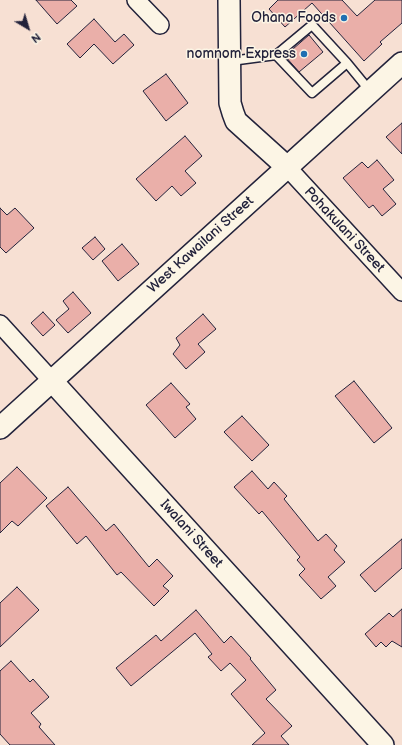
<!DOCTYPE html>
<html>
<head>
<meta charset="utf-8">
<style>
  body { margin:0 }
  #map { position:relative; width:402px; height:745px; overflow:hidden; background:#f7e0d3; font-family:"Balsamiq Sans",sans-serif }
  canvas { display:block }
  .north { position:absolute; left:8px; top:8px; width:40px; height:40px; -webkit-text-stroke:3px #fcf5e5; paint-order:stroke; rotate:142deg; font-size:11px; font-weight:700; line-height:16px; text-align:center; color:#22223b }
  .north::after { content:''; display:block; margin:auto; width:14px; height:18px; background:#22223b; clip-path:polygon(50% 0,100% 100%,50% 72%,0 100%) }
</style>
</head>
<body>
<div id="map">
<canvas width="402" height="745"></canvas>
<div class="north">N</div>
</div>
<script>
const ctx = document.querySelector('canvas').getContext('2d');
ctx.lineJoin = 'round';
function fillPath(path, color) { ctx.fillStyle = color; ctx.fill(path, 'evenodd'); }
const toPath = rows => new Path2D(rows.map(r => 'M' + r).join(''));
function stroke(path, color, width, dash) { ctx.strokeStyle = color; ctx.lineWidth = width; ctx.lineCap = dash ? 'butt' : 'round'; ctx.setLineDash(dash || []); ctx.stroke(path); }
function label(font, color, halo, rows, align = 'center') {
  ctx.font = font + ' "Balsamiq Sans",sans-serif'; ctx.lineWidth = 3; ctx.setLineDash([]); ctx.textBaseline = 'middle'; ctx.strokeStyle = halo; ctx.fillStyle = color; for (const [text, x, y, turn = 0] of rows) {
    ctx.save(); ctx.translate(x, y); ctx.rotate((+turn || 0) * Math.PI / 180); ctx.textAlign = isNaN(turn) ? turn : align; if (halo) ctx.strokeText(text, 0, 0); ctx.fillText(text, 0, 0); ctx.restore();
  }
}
const building = toPath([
  [36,0,71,0,77,6,57,24,36,0],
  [278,0,342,0,357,16,375,0,402,0,402,23,380,42,382,44,364,61,312,3,285,27,269,9,278,0],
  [94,19,115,42,124,34,134,45,113,64,94,44,80,58,67,44,94,19],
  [309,35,323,52,299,72,285,56,309,35],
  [166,74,188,103,166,121,143,91,166,74],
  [402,123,402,154,386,137,402,123],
  [185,136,202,156,185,171,196,183,181,196,172,186,156,201,136,179,185,136],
  [377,160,394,180,383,189,396,204,382,216,373,205,369,208,343,178,362,162,368,168,377,160],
  [0,208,7,215,15,208,34,228,6,253,0,247,0,208],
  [95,237,105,249,93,260,82,248,95,237],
  [122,244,139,264,118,281,102,261,122,244],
  [73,292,91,313,68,333,56,320,69,309,63,301,73,292],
  [43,312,55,325,43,336,31,323,43,312],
  [203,314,216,329,198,344,205,352,186,369,173,354,180,345,176,338,203,314],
  [354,381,392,428,374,443,335,396,354,381],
  [171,383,190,404,186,407,196,419,175,438,146,405,171,383],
  [242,416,269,445,252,461,224,432,242,416],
  [17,467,47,498,18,526,12,521,0,533,0,483,17,467],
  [252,471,268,489,274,482,287,496,284,499,318,541,326,534,337,546,334,550,345,562,328,577,336,586,321,599,299,575,305,569,297,560,300,557,262,511,259,514,234,487,252,471],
  [68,487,106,531,114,524,149,567,157,559,173,576,163,586,169,591,154,606,121,572,117,575,86,536,77,544,46,506,68,487],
  [402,539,402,568,375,592,360,575,402,539],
  [17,587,39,610,0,647,0,603,17,587],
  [402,609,402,647,392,641,386,647,381,642,376,647,365,634,389,613,393,617,402,609],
  [196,610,224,643,231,636,251,658,250,659,276,690,266,699,292,726,281,736,289,745,252,745,265,733,231,694,246,680,230,663,221,671,208,657,212,654,195,633,131,686,116,668,156,635,161,641,196,610],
  [11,661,30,682,33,679,49,697,31,713,41,724,39,727,55,745,10,745,0,734,0,671,11,661]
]);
fillPath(building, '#eaafa9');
stroke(building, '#22223b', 1);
const service = toPath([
  [276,55,312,25,347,63],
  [231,61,276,55,312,93,347,63,370,91]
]);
const minor = toPath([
  [136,0,160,25],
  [287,167,402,292],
  [0,324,52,381]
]);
const tertiary = toPath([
  [229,0,230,103,233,113,236,121,287,167],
  [52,381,383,745],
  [0,428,402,63]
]);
stroke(service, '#22223b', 11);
stroke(minor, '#22223b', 20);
stroke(tertiary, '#22223b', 24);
stroke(service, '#fcf5e5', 8);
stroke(minor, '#fcf5e5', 17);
stroke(tertiary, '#fcf5e5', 21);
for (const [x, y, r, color] of [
  [344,18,4,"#1f6fb2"],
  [304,54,4,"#1f6fb2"]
]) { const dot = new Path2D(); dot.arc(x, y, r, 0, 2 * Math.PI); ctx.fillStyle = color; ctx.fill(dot); stroke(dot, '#fcf5e5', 1.5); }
label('14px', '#22223b', '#fcf5e5', [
  ["Ohana Foods",336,18],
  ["nomnom Express",296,54]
], 'right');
label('14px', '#22223b', '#fcf5e5', [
  ["Pohakulani Street",344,230,47],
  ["West Kawailani Street",201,245,-42],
  ["Iwalani Street",191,534,48]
]);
</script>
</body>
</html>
